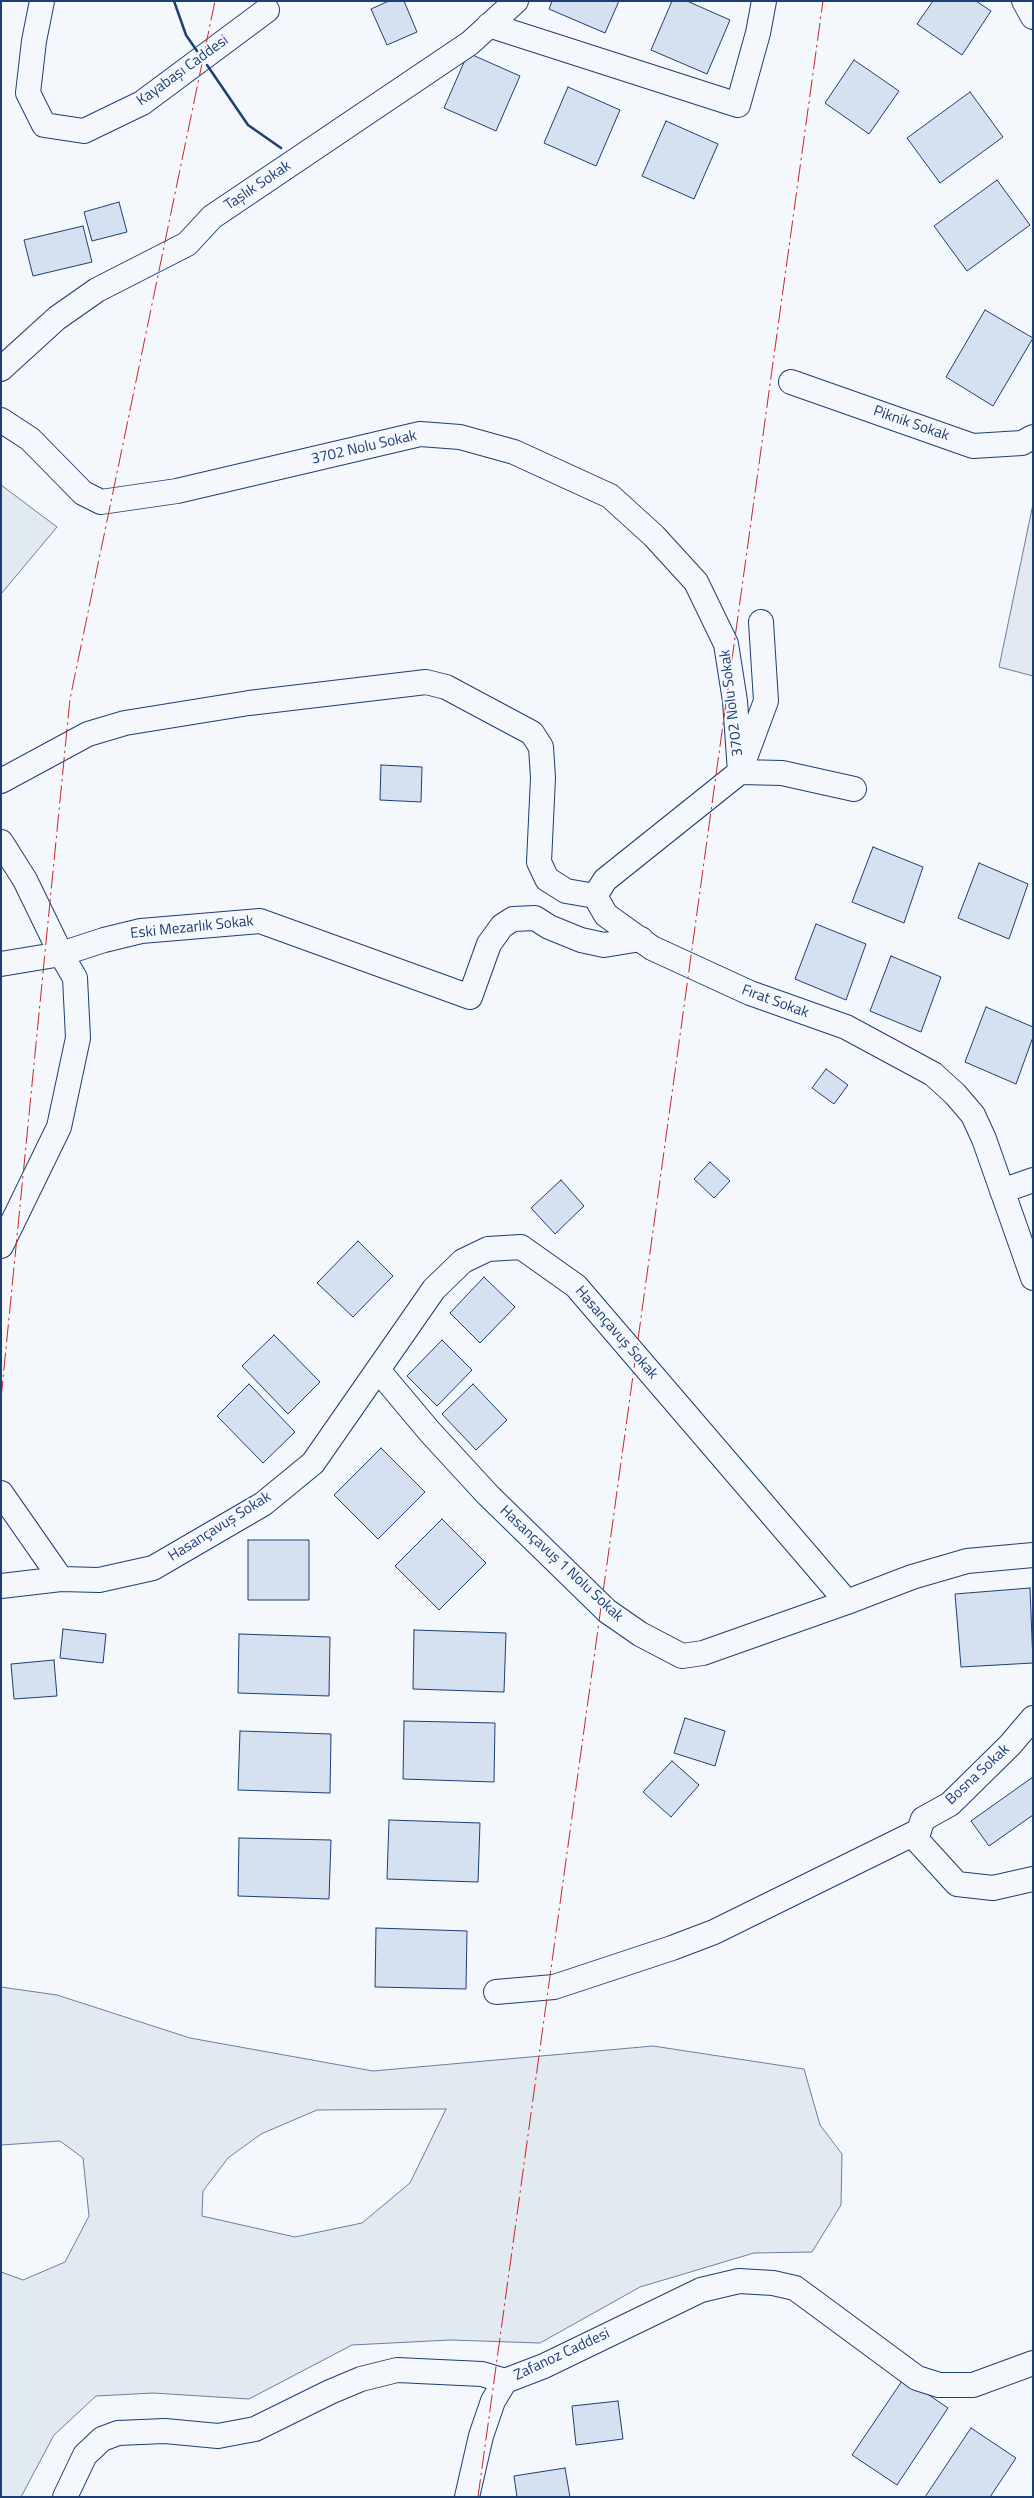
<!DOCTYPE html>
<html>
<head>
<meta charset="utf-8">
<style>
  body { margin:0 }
  #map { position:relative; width:1034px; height:2498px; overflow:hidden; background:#f4f7fb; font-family:"Titillium Web",sans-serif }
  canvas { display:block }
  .frame { position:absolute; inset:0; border:2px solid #1d3f73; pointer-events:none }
</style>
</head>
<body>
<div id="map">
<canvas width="1034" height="2498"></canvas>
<div class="frame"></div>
</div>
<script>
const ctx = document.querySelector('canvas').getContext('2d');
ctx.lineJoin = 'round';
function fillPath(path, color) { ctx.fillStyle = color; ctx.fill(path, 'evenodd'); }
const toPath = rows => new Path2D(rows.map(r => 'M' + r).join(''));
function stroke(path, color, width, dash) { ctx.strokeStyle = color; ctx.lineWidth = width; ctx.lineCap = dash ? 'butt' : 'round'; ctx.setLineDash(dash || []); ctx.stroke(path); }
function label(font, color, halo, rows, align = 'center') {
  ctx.font = font + ' "Titillium Web",sans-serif'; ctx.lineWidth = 4; ctx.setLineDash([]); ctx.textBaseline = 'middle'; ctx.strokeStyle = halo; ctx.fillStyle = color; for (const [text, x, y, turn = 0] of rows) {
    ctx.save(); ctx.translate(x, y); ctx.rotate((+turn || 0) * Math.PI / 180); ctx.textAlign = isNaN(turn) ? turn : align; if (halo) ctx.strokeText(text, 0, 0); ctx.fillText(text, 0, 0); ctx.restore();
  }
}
const green = toPath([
  [1,485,57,527,1,594,1,485],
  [1033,504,1033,676,999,667,1033,504],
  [1,1987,57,1995,190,2038,373,2071,653,2046,804,2069,820,2125,842,2154,841,2205,812,2252,754,2253,640,2287,540,2343,450,2340,352,2345,249,2399,153,2393,96,2396,54,2435,21,2497,1,2497,1,2272,23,2280,65,2262,89,2216,83,2158,60,2141,1,2145,1,1987],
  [446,2109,410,2183,362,2223,295,2237,202,2216,203,2191,228,2158,261,2134,317,2110,446,2109]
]);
fillPath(green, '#e3e9f0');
stroke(green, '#687fa3', 1);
const building = toPath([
  [389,1,404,1,417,32,387,45,371,9,389,1],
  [552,1,619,1,605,33,549,9,552,1],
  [672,1,687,1,730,20,707,74,651,50,672,1],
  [933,1,976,1,991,11,962,55,917,24,933,1],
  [468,53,520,76,496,131,444,108,468,53],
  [854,60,899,91,869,134,825,103,854,60],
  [568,87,620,110,596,166,544,143,568,87],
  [970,92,1003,137,940,183,907,138,970,92],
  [666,121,718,144,694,199,642,176,666,121],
  [997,180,1030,225,967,271,934,226,997,180],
  [119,202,127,232,92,241,84,212,119,202],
  [83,226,92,262,33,276,24,240,83,226],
  [985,310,1033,338,993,406,946,377,985,310],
  [381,765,422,767,421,802,380,800,381,765],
  [873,847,923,867,904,923,852,902,873,847],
  [979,863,1028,884,1009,939,958,918,979,863],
  [816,924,866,944,846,1000,795,979,816,924],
  [891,956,941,977,921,1032,870,1011,891,956],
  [986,1007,1033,1027,1033,1037,1016,1084,965,1062,986,1007],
  [826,1069,848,1085,834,1104,812,1088,826,1069],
  [710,1162,730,1181,714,1198,694,1179,710,1162],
  [561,1180,584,1206,555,1234,531,1208,561,1180],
  [358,1241,393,1276,353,1317,317,1283,358,1241],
  [484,1277,515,1307,480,1343,450,1313,484,1277],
  [274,1335,320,1382,288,1414,242,1366,274,1335],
  [442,1340,472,1370,437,1406,407,1376,442,1340],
  [249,1384,295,1432,263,1463,217,1416,249,1384],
  [473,1384,507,1420,476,1450,442,1414,473,1384],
  [381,1448,425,1492,378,1539,334,1495,381,1448],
  [442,1519,486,1563,439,1610,395,1566,442,1519],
  [248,1540,309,1540,309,1600,248,1600,248,1540],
  [1030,1588,1033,1663,961,1667,955,1594,1030,1588],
  [63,1629,106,1634,103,1663,60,1658,63,1629],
  [414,1630,506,1633,504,1692,413,1689,414,1630],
  [239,1634,330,1637,329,1696,238,1693,239,1634],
  [54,1660,57,1696,14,1699,11,1664,54,1660],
  [685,1718,725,1731,715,1766,674,1753,685,1718],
  [404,1721,495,1723,494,1782,403,1779,404,1721],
  [240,1731,331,1734,330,1793,238,1790,240,1731],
  [672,1761,699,1785,671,1817,643,1792,672,1761],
  [1033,1777,1033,1815,989,1846,971,1821,1033,1777],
  [389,1820,480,1823,478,1882,387,1879,389,1820],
  [239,1838,331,1840,329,1899,238,1896,239,1838],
  [376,1928,467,1931,466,1989,375,1987,376,1928],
  [904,2378,948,2408,897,2485,852,2455,904,2378],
  [618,2401,623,2439,576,2445,572,2406,618,2401],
  [971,2428,1016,2458,990,2497,925,2497,971,2428],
  [565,2468,570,2497,517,2497,514,2476,565,2468]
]);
fillPath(building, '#d5e0f0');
stroke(building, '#1d3f73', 1);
const minor = toPath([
  [42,1,34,41,28,93,44,125,84,131,142,103,267,10],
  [1024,1,1033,17],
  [489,25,738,105,758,33,764,1],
  [1,369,57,318,97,290,187,244,212,217,470,43,516,1],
  [791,382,973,446,1022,443,1033,437],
  [1,420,30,439,83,493,101,502,177,491,420,434,460,437,514,452,610,496,654,536,696,582,726,644,735,701,740,772],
  [743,763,766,701,761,622],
  [740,772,605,880,595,896,606,915,652,948,750,993,846,1027,933,1074,955,1094,973,1115,984,1139,1033,1278],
  [740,772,782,773,854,789],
  [1,781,88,734,125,723,249,703,426,682,446,687,532,733,541,747,543,778,539,862,547,879,566,891,595,896],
  [1,842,25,880,61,954,104,940,141,931,260,921,470,997,489,944,502,926,513,919,535,918,549,927,581,940,604,945,641,939],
  [1,964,61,954,75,978,78,1038,59,1127,1,1246],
  [1002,1191,1033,1180],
  [378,1370,430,1432,488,1495,607,1611,640,1634,682,1656,703,1653,847,1602],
  [1,1493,61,1579],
  [1,1586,61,1579,99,1580,153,1568,263,1504,313,1463,434,1289,463,1261,488,1249,521,1247,576,1286,847,1602,912,1577,967,1561,1033,1555],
  [1033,1718,1010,1745,950,1804,923,1819,916,1839,957,1884,993,1888,1033,1879],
  [496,1992,554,1987,672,1948,714,1932,919,1831],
  [65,2497,85,2455,102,2439,118,2433,165,2431,218,2436,255,2429,330,2392,361,2379,397,2370,482,2374,505,2381,544,2366,701,2290,739,2281,773,2283,795,2288,917,2378,939,2385,973,2385,1033,2363],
  [467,2497,481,2436,493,2401,505,2381]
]);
stroke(minor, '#1d3f73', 26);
stroke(minor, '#f4f7fb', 24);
stroke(toPath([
  [174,1,186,35,197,51],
  [207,65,248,125,281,148]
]), '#1d3f73', 2.5);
stroke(toPath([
  [1,1399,70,699,215,1],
  [478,2497,823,1]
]), '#c62828', 1, [18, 4, 2.5, 4]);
label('15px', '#1d3f73', '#f4f7fb', [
  ["Kayabaşı Caddesi",183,71,-36],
  ["Taşlık Sokak",258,186,-34],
  ["Piknik Sokak",911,424,19],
  ["3702 Nolu Sokak",364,448,-13],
  ["3702 Nolu Sokak",732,703,-97],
  ["Eski Mezarlık Sokak",192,928,-6],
  ["Fırat Sokak",775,1002,20],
  ["Hasançavuş Sokak",616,1333,49],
  ["Hasançavuş Sokak",220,1527,-32],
  ["Hasançavuş 1 Nolu Sokak",561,1564,43],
  ["Bosna Sokak",978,1775,-43],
  ["Zafanoz Caddesi",562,2355,-25]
]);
</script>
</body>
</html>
